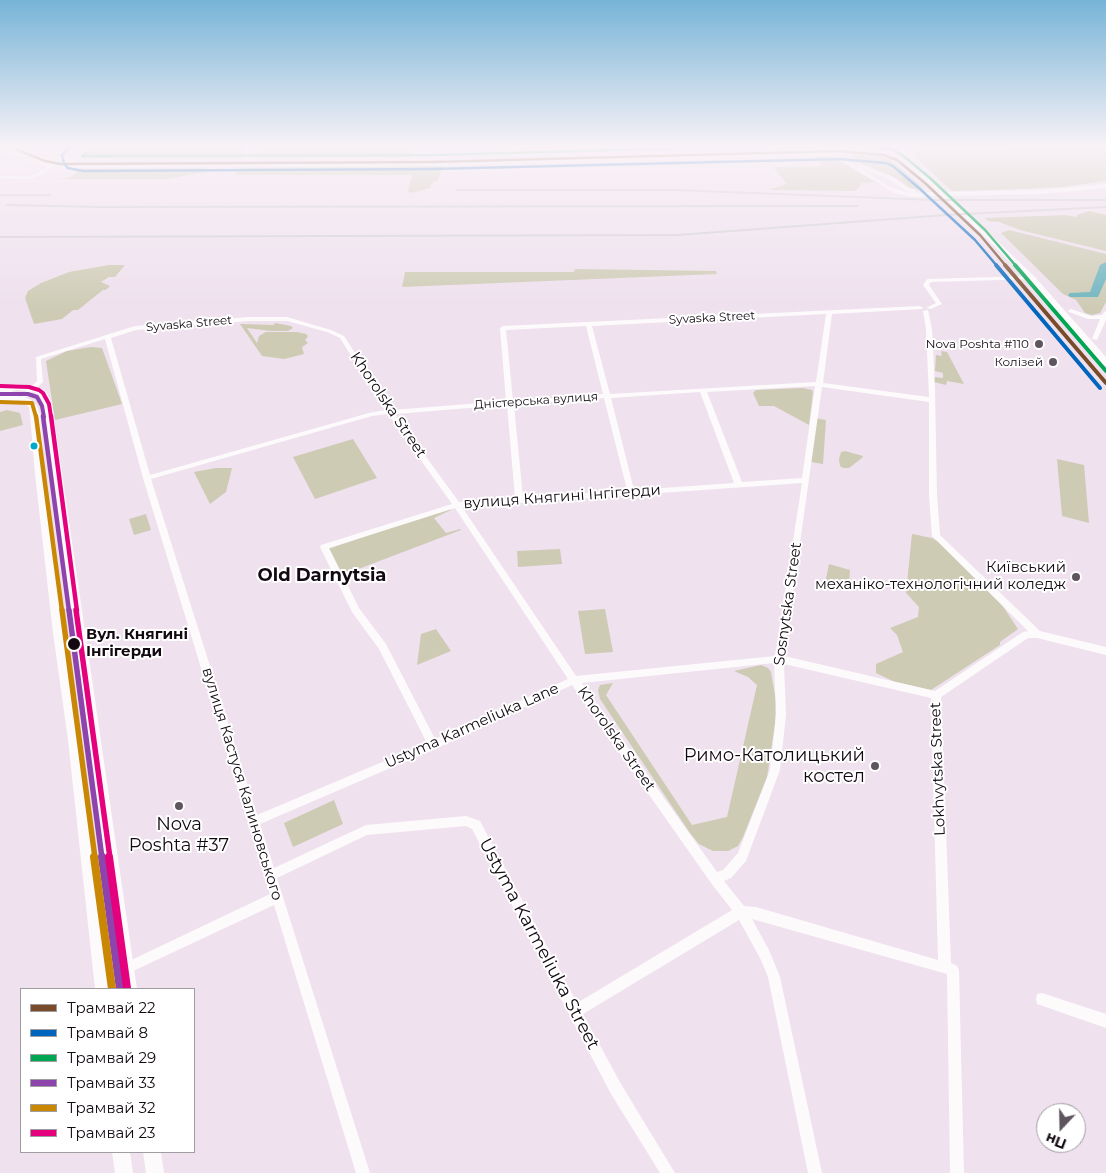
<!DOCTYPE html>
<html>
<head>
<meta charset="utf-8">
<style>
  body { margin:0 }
  #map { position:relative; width:1106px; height:1173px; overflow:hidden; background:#efe1ee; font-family:Montserrat,sans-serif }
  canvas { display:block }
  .legend { position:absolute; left:20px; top:988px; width:175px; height:165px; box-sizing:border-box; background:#fff; border:1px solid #a09da0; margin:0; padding:6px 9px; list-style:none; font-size:15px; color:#120911 }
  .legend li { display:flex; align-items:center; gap:10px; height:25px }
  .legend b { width:25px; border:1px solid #a09da0 }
  .north { position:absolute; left:1036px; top:1103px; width:50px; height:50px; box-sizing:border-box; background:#fff; border:1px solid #a09da0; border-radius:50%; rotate:201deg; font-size:14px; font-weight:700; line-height:20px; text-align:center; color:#120911 }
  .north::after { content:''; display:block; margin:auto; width:18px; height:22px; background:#5f555e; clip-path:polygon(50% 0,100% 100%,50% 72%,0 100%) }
</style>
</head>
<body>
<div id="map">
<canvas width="1106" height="1173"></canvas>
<ul class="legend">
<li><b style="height:6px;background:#7a4b2a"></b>Трамвай 22</li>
<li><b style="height:6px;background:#0065bd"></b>Трамвай 8</li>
<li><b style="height:6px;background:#00a651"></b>Трамвай 29</li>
<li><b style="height:6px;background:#8e44ad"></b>Трамвай 33</li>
<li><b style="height:6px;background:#c98703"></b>Трамвай 32</li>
<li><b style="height:6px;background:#e5007d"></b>Трамвай 23</li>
</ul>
<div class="north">Пн</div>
</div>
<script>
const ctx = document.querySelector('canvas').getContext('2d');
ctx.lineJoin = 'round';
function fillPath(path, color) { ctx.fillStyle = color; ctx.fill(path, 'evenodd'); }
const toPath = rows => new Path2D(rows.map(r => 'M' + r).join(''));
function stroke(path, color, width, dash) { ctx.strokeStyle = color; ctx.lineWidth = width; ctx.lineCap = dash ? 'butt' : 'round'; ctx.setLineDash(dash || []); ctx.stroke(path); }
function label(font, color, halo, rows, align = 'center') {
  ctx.font = font + ' Montserrat,sans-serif'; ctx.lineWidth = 4; ctx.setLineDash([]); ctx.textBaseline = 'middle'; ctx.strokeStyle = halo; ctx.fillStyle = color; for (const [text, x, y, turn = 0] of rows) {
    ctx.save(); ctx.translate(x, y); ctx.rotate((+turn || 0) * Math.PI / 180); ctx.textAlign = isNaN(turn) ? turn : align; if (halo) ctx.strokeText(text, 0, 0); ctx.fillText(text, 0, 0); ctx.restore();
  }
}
fillPath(toPath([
  [91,147,214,147,214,148,245,148,239,158,82,158,82,155],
  [262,147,415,147,411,157,256,158],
  [1106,148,1106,181,1063,187,1022,189,952,191,915,157,913,153,923,149],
  [855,154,878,156,890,159,922,187,924,191,910,188,894,177,864,165,853,158,852,155],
  [815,156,831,156,876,182,861,183,860,187,855,191,768,190,787,184,773,167,817,167,822,165],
  [443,166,438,181,433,182,430,188,411,193,408,192,412,175,234,175,239,168],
  [204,168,207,169,205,172,168,179,59,179,71,177,80,169],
  [1089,211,1106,215,1106,251,1020,230,999,222,988,221,985,218,1065,215,1077,217,1077,215],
  [1009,230,1106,254,1106,302,1100,313,1092,315,1085,313,1076,300,1063,294,1001,233],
  [109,265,125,265,115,277,109,277,101,282,110,286,106,290,103,290,78,310,73,310,62,319,34,324,25,298,28,291,41,283,69,272],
  [575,269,716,271,717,274,402,287,405,272,574,272],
  [275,323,291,326,293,328,288,331,271,331,247,328,257,343,259,336,266,332,297,332,306,334,308,336,305,340,308,343,302,347,304,354,284,359,262,356,240,324,274,325],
  [91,347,102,348,122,404,55,420,46,361,67,351],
  [941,351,947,352,964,384,947,381,946,385,934,382,934,377,943,378,943,373,935,371,936,355,942,356],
  [803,388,812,390,813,392,809,425,774,406,759,406,753,393,756,390],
  [7,410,20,413,23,425,0,431,0,412],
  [815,418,826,420,823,464,811,462],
  [353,439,377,478,315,499,293,457],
  [845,451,863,456,862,458,849,468,843,468,840,466,839,459,841,452],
  [1057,459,1084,465,1089,523,1062,516],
  [216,468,232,468,226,492,210,504,194,472],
  [449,508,451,510,434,518,446,533,460,529,461,530,340,576,328,549],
  [146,514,151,530,134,535,129,519],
  [912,534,932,538,942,544,998,599,1018,629,1000,642,1000,645,931,690,895,682,876,673,876,664,903,652,897,635,890,628,918,617,919,607,906,593],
  [560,549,562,564,518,567,517,551],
  [829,564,850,570,849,583,837,586,831,585,826,579],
  [605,609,613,652,585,654,578,611],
  [436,629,451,651,417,665,421,634],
  [761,665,768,668,771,672,776,701,775,724,767,777,743,837,738,846,728,851,713,851,699,844,690,833,600,699,598,690,600,685,613,683,606,695,692,825,727,817,757,685,748,677,734,671],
  [334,800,343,824,293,847,284,823]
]), '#cdcbb4');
fillPath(toPath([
  [1106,262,1106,279,1098,297,1070,297,1068,295,1070,293,1090,292,1100,265,1106,262]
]), '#6db4be');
fillPath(toPath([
  [252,147,256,147,244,166,240,166,252,147],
  [421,147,425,147,420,164,418,165,416,164,421,147],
  [51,164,55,165,42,175,29,179,0,178,0,176,27,177,38,173,51,164],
  [1031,276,1034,278,1033,279,931,282,929,285,942,304,931,309,926,308,936,303,923,285,927,279,1031,276],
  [920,306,923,308,922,309,832,314,823,383,929,397,926,329,923,311,928,310,932,329,935,388,937,495,940,535,1040,631,1106,647,1106,655,1037,638,1028,638,941,697,951,963,957,966,959,970,964,1173,950,1173,947,974,752,919,769,950,780,977,822,1173,808,1173,768,977,760,958,739,920,583,1014,621,1084,675,1173,660,1173,611,1094,472,829,466,826,367,835,277,878,370,1173,356,1173,274,905,131,972,127,974,123,972,121,968,123,964,270,894,143,478,105,339,41,359,43,382,23,400,19,400,19,398,37,381,36,357,135,326,248,317,287,317,331,330,344,336,392,410,506,401,500,328,503,326,920,306],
  [826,314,816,382,610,394,592,326,826,314],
  [248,321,287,321,327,332,340,338,385,410,369,413,150,475,111,338,136,330,248,321],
  [586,326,603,394,513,401,506,330,586,326],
  [815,386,802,478,742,482,707,392,815,386],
  [822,387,929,402,929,495,932,536,1028,631,1023,632,935,691,784,656,822,387],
  [700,392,734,483,634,490,611,398,700,392],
  [604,398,627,490,523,498,514,405,604,398],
  [507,405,515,498,459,502,395,414,507,405],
  [388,414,452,504,321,545,320,547,352,612,379,649,427,743,257,815,151,479,372,416,388,414],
  [802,483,775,656,576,676,462,507,802,483],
  [455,508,568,679,435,739,386,644,359,608,329,548,455,508],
  [774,663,776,715,770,770,738,853,723,870,717,872,582,683,774,663],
  [784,664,931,698,938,960,756,907,744,906,724,881,731,878,746,861,780,770,786,715,784,664],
  [572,685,711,883,732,910,577,1003,480,821,466,816,366,825,274,868,260,824,437,748,572,685],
  [1071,309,1091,316,1102,315,1104,312,1106,311,1106,320,1097,340,1092,339,1100,319,1088,319,1069,312,1068,311,1071,309],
  [17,385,19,386,19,388,0,398,0,393,17,385],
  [1042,993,1106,1014,1106,1028,1037,1004,1036,999,1037,994,1042,993]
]), '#fdfafc');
fillPath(toPath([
  [83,147,89,147,68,167,64,167,64,165,83,147],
  [893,147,1065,147,1062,149,894,150,891,148,893,147],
  [17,384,34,386,46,391,52,404,137,989,121,989,44,404,39,395,32,391,17,390,0,393,0,387,17,384],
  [14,395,30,399,37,406,40,415,45,474,65,633,82,740,111,989,95,989,68,740,53,633,35,474,30,415,29,407,24,403,14,401,0,402,0,396,14,395],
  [112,1152,130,1152,133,1173,115,1173,112,1152],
  [143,1152,161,1152,164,1173,146,1173,143,1152]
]), '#fdfafc');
fillPath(toPath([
  [0,147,6,147,48,163,66,164,432,162,836,151,896,147,897,148,894,150,837,155,858,167,859,165,863,165,891,176,909,188,916,190,915,193,935,192,938,194,935,196,911,197,895,193,836,158,827,155,432,166,66,168,45,166,0,149,0,147],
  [860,168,887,178,905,190,913,193,899,190,888,186,860,168],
  [73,147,78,148,58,156,40,157,37,155,57,152,73,147]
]), '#fdfafc');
fillPath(toPath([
  [889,147,896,147,945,192,1040,190,1106,184,1106,188,1040,194,950,196,1034,276,1106,357,1106,366,1102,365,1028,280,980,232,942,196,937,196,937,192,889,147]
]), '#fdfafc');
stroke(toPath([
  [31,155,54,156,82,148],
  [0,157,37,158]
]), '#d1cdd1', 1);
stroke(toPath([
  [456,190,675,190,934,200,1106,200],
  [0,195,50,195],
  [7,205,99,207,858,206],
  [0,237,678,235,946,215,1106,207]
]), '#d1cdd1', 2);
stroke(toPath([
  [10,147,45,161,60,164,432,162,839,151,884,155,897,160,925,183,980,235,1006,266]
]), '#7a4b2a', 2.5);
stroke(toPath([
  [1005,265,1106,383]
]), '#7a4b2a', 4);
stroke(toPath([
  [70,147,62,155,64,164,68,168,83,171,432,169,839,159,886,163,893,166,920,189,975,240,997,266]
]), '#0065bd', 2.5);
stroke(toPath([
  [996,265,1100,388]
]), '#0065bd', 4);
stroke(toPath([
  [870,147,890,149,901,154,930,178,985,230,1016,266],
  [86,153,82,156,432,155,723,147]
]), '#00a651', 2.5);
stroke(toPath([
  [1015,265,1106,371]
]), '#00a651', 4);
stroke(toPath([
  [0,394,28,394,37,397,42,406,44,417]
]), '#8e44ad', 4);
stroke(toPath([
  [43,416,69,611]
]), '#8e44ad', 4.5);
stroke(toPath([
  [69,610,102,858]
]), '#8e44ad', 5.5);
stroke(toPath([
  [102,857,120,989]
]), '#8e44ad', 8);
stroke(toPath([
  [0,402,32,403,36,417]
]), '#c98703', 4);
stroke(toPath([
  [36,416,62,611]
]), '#c98703', 4.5);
stroke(toPath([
  [62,610,95,858]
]), '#c98703', 5.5);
stroke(toPath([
  [94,857,112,989]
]), '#c98703', 8);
stroke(toPath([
  [0,386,29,387,39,390,43,393,49,404,51,417]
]), '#e5007d', 4);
stroke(toPath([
  [51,416,77,611]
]), '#e5007d', 4.5);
stroke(toPath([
  [76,610,110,858]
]), '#e5007d', 5.5);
stroke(toPath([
  [109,857,127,988]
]), '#e5007d', 8);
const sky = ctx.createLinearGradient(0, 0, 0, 311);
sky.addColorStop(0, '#77b4d7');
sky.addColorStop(0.47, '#f8f2f7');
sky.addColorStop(1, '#f8f2f700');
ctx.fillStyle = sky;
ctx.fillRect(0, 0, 1106, 311);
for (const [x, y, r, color] of [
  [1039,344,5,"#5f555e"],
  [1053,362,5,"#5f555e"],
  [34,446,4.5,"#00a9ce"],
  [1076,577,5,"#5f555e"],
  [74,644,7,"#120911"],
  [875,766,5,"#5f555e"],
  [179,806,5,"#5f555e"]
]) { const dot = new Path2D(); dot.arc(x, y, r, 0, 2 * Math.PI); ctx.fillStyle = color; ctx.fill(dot); stroke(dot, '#fff', 2); }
label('12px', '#120911', '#fff', [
  ["Syvaska Street",712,318,-3],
  ["Syvaska Street",189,324,-5],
  ["Дністерська вулиця",536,401,-4]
]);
label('12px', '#120911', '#fff', [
  ["Nova Poshta #110",1029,344],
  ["Колізей",1043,362]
], 'right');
label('15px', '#120911', '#fff', [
  ["Khorolska Street",388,405,56],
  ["вулиця Княгині Інгігерди",562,497,-4],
  ["Sosnytska Street",788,604,-82],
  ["Ustyma Karmeliuka Lane",472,726,-24],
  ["Khorolska Street",616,739,55],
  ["Lokhvytska Street",938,769,-92],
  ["вулиця Кастуся Калиновського",242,784,73]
]);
label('15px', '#120911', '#fff', [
  ["Київський",1066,568],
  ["механіко-технологічний коледж",1066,585]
], 'right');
label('bold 15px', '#120911', '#fff', [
  ["Вул. Княгині",86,635],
  ["Інгігерди",86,652]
], 'left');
label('bold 18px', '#120911', '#fff', [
  ["Old Darnytsia",322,576]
]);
label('18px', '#120911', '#fff', [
  ["Римо-Католицький",865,756],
  ["костел",865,777],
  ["Nova",179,825,"center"],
  ["Poshta #37",179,846,"center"]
], 'right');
label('18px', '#120911', '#fff', [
  ["Ustyma Karmeliuka Street",539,944,62]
]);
</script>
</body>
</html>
